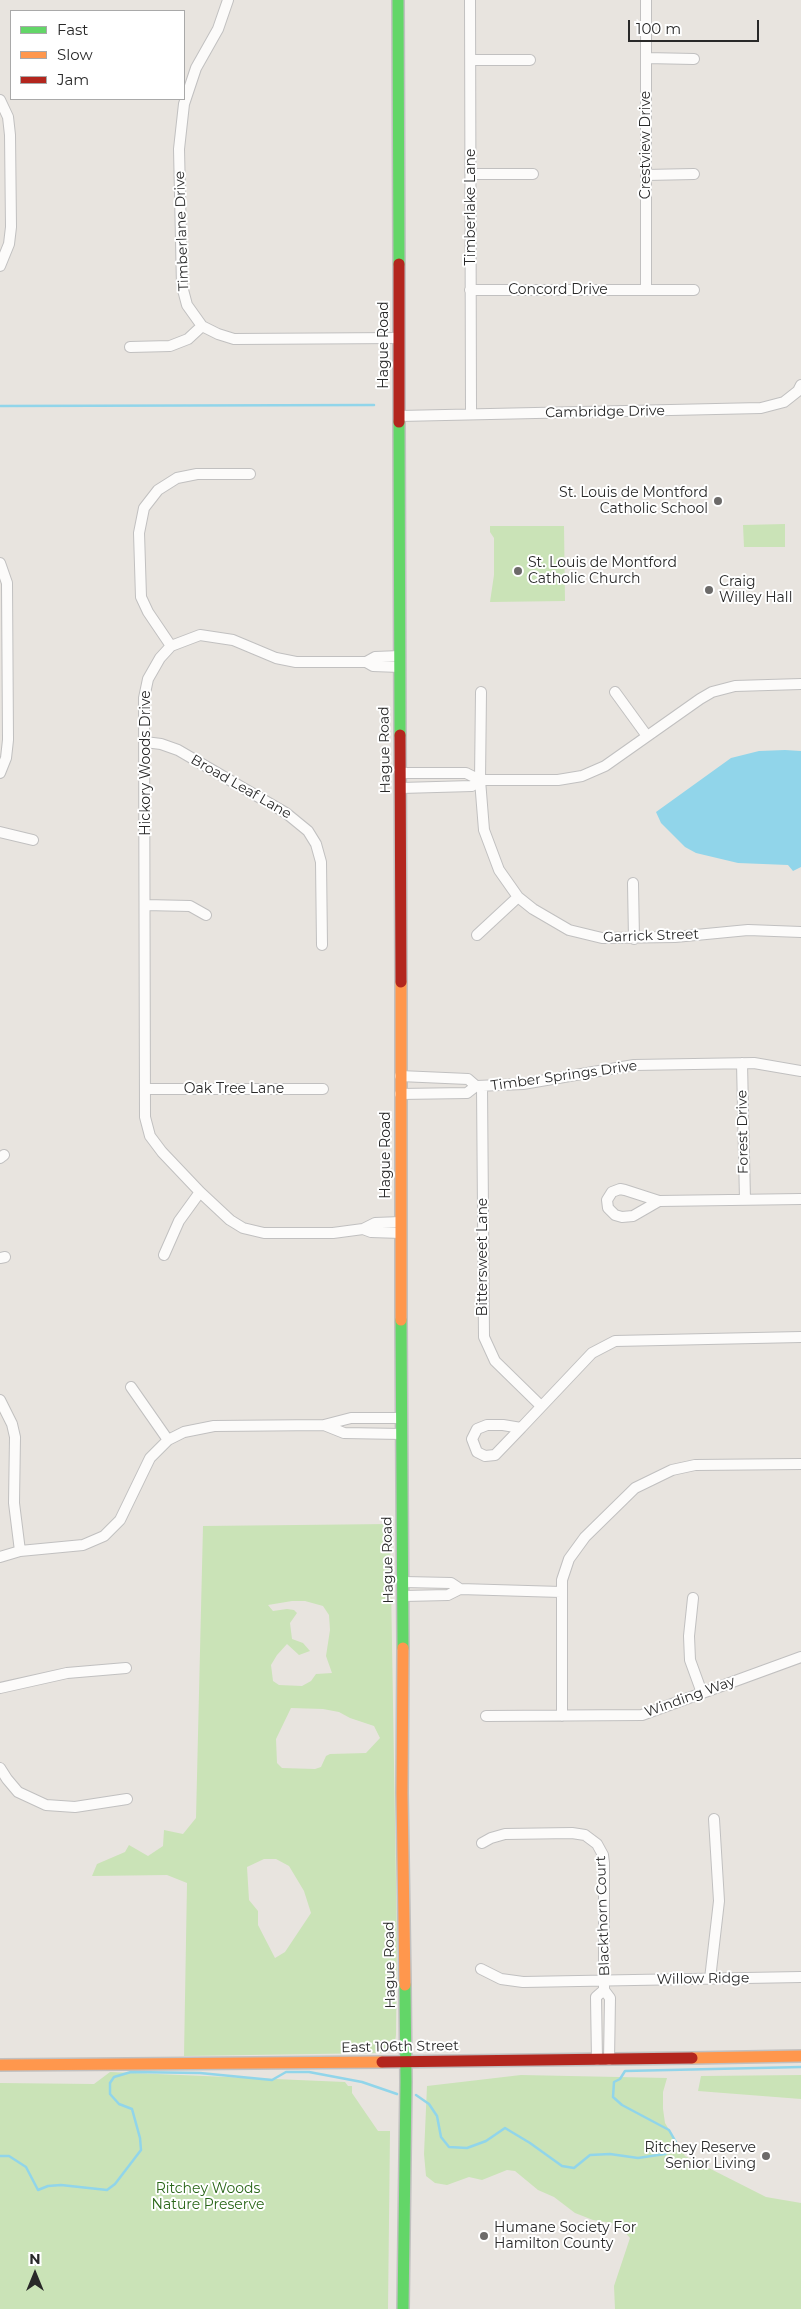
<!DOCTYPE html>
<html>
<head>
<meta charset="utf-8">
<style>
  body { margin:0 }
  #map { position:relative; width:801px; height:2309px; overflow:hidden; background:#e8e4df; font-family:Montserrat,sans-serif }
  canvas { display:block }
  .legend { position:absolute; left:10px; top:10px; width:175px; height:90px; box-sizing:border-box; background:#fff; border:1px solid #a9a9a9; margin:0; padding:6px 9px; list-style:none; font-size:15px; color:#292929 }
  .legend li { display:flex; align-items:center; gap:10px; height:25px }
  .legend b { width:25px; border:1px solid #a9a9a9 }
  .north { position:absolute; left:10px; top:2249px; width:50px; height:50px; -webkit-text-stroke:4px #fff; paint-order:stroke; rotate:0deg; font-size:14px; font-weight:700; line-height:20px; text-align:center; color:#292929 }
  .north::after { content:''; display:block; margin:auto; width:18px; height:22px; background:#292929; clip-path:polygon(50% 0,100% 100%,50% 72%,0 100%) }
  .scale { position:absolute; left:628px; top:20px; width:131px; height:22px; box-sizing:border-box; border:2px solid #292929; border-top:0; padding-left:6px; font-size:15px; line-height:18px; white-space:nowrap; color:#292929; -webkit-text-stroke:4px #fff; paint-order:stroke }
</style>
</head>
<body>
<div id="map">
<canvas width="801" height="2309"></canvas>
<ul class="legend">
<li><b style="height:6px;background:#63d668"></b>Fast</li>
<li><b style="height:6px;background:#ff974d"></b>Slow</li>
<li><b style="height:6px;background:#b3261e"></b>Jam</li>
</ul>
<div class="north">N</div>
<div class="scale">100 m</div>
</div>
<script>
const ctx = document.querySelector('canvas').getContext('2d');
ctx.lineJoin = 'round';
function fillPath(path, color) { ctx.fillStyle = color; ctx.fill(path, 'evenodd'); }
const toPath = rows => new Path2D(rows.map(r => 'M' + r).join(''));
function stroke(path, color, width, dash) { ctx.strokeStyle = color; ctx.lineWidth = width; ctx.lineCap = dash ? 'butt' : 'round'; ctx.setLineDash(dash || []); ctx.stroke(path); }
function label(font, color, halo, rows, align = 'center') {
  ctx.font = font + ' Montserrat,sans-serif'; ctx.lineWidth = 4; ctx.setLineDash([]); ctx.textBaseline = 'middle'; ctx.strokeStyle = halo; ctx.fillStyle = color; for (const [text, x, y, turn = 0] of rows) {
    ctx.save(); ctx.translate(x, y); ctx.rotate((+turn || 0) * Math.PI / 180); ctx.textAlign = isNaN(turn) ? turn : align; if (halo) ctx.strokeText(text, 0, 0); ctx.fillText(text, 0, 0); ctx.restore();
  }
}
fillPath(toPath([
  [785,524,785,547,744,547,743,525],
  [490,526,564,526,565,601,490,602,494,575,494,538,490,532],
  [390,1524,397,1943,396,2035,394,2048,386,2053,380,2053,184,2056,187,1883,167,1875,92,1876,97,1864,125,1852,129,1845,148,1856,163,1846,164,1830,183,1834,196,1818,203,1526],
  [292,1601,305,1601,323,1606,329,1615,330,1630,326,1656,332,1673,316,1674,311,1681,302,1686,279,1685,273,1681,271,1665,277,1655,287,1644,299,1655,310,1651,303,1643,292,1639,290,1623,297,1613,294,1610,287,1609,273,1611,268,1605],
  [291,1708,323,1709,339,1712,350,1718,374,1726,380,1738,366,1753,330,1754,326,1756,321,1767,315,1769,282,1768,277,1763,276,1739],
  [264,1859,276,1859,289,1866,304,1891,311,1913,285,1952,275,1958,258,1925,258,1911,249,1900,247,1867],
  [110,2072,345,2082,348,2086,352,2086,352,2093,378,2131,390,2131,388,2309,0,2309,0,2083,94,2084],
  [521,2075,667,2078,663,2092,663,2109,665,2123,685,2156,766,2197,801,2203,801,2309,615,2309,614,2286,630,2238,618,2224,593,2220,575,2213,554,2197,538,2190,515,2171,507,2170,482,2180,469,2177,447,2185,435,2183,426,2176,424,2154,427,2086],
  [801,2075,801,2099,698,2091,701,2076]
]), '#cae3b7');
fillPath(toPath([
  [785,750,801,751,801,867,793,871,788,865,738,863,696,853,685,847,661,823,656,812,731,758,759,751]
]), '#91d5ea');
stroke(toPath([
  [0,406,374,405],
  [416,2095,429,2104,437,2116,441,2137,449,2147,467,2148,486,2141,505,2128,530,2143,562,2166,574,2168,590,2155,610,2154,638,2158,665,2154,677,2144,669,2130,622,2105,613,2097,614,2082,620,2079,625,2071,801,2067],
  [0,2156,9,2156,26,2167,38,2190,48,2186,61,2185,107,2190,115,2184,141,2150,140,2138,132,2109,119,2104,110,2094,110,2083,114,2077,131,2072,200,2073,272,2080,286,2072,309,2072,362,2082,397,2094]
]), '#91d5ea', 2.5);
const street = toPath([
  [228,0,218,29,196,68,184,104,179,149,182,286,187,305,202,326,218,334,234,339,399,338],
  [470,0,471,414],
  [646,0,646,290],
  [646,58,694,59],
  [471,60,530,60],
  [0,100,8,117,10,135,11,227,9,244,0,266],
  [471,174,533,174],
  [646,175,694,174],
  [470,290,694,290],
  [130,347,170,346,188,339,202,326],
  [400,416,761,408,784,402,798,391,801,385],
  [0,563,7,583,8,740,6,758,0,773],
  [171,646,148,612,141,597,139,533,144,508,158,490,177,478,197,474,250,474],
  [400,667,373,666,366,662,375,657,400,656],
  [481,692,480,780,484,830,499,870,518,897,533,909,569,930,602,938,675,937,748,930,801,932],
  [615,692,647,736],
  [145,742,161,744,178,750,286,813,308,831,316,844,321,862,322,945],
  [401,773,466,773,480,780,472,786,401,788],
  [480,780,558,780,582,776,605,766,700,699,712,692,735,686,801,684],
  [0,832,33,840],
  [633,883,634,939],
  [145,905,190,906,206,915],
  [477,935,518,897],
  [742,1063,745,1200],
  [400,1076,468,1079,476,1086,467,1093,400,1094],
  [477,1086,523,1084,634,1065,754,1063,801,1071],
  [482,1086,484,1337,495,1361,541,1406],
  [145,1089,323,1089],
  [0,1158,4,1155],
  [620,1189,625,1190,659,1201,633,1216,622,1217,615,1215,608,1208,607,1200,612,1192,620,1189],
  [659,1201,801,1199],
  [401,1222,375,1223,363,1229,371,1232,401,1233],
  [363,1229,333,1233,264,1233,243,1228,230,1220,200,1192,162,1152,150,1136,145,1117,144,698,148,679,160,658,171,646,200,635,233,640,276,658,296,662,366,662],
  [164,1255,179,1221,200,1192],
  [0,1258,5,1257],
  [131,1387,168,1440],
  [0,1400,12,1424,15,1437,14,1503,20,1551],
  [402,1418,351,1418,324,1425,344,1433,402,1434],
  [487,1425,503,1425,521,1428,495,1455,485,1456,477,1452,472,1439,477,1429,487,1425],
  [521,1428,592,1353,615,1341,801,1337],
  [0,1557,20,1551,83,1545,104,1536,120,1520,150,1458,168,1440,184,1432,214,1426,324,1425],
  [460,1589,561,1592],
  [404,1596,448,1595,460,1589,451,1583,404,1582],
  [693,1598,689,1636,690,1660,702,1693],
  [0,1688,67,1673,126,1668],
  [486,1716,642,1715,801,1657],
  [562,1716,562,1580,569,1559,585,1537,635,1488,672,1470,695,1465,801,1464],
  [0,1768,7,1779,18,1792,46,1805,75,1807,127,1799],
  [482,1843,491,1838,505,1834,572,1833,585,1835,597,1844,603,1855,604,1863,604,1990],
  [481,1969,501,1979,523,1982,801,1977],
  [710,1979,719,1901,714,1819],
  [597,2060,596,1997,604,1990,610,1998,609,2060]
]);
const fast = toPath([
  [398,0,399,264],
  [399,422,400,735],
  [401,1320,403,1648],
  [403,2309,406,2082,405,1985]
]);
const slow = toPath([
  [401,982,401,1320],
  [403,1648,402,1793,405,1985],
  [692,2058,801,2056],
  [0,2065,382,2062]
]);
const jam = toPath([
  [399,264,399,422],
  [400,735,401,982],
  [382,2062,692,2058]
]);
stroke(street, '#c1c0c0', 12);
stroke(fast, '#c1c0c0', 14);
stroke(slow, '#c1c0c0', 14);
stroke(jam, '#c1c0c0', 14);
stroke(street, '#fcfbfa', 10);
stroke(fast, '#63d668', 11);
stroke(slow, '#ff974d', 11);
stroke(jam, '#b3261e', 11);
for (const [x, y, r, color] of [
  [718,501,5,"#6c6a69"],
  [518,571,5,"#6c6a69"],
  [709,590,5,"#6c6a69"],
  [766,2156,5,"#6c6a69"],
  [484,2236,5,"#6c6a69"]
]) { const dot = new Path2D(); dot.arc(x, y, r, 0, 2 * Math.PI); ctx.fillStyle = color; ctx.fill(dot); stroke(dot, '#fff', 2); }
label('14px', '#292929', '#fff', [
  ["Crestview Drive",646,145,-90],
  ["Timberlake Lane",471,207,-90],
  ["Timberlane Drive",182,231,-92],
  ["Concord Drive",558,290],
  ["Hague Road",384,345,-90],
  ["Cambridge Drive",605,412,-1],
  ["Hague Road",385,750,-91],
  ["Hickory Woods Drive",146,763,-90],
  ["Broad Leaf Lane",241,787,30],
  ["Garrick Street",651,936,-2],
  ["Timber Springs Drive",564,1076,-8],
  ["Oak Tree Lane",234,1089],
  ["Forest Drive",743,1132,-91],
  ["Hague Road",386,1155,-90],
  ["Bittersweet Lane",483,1257,-90],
  ["Hague Road",388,1560,-91],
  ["Winding Way",690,1697,-20],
  ["Blackthorn Court",603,1916,-92],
  ["Hague Road",390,1965,-91],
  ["Willow Ridge",703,1979,-1],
  ["East 106th Street",400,2047,-1]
]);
label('14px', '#292929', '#fff', [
  ["St. Louis de Montford",708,493,"right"],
  ["Catholic School",708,509,"right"],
  ["St. Louis de Montford",528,563],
  ["Catholic Church",528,579],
  ["Craig",719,582],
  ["Willey Hall",719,598],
  ["Ritchey Reserve",756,2148,"right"],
  ["Senior Living",756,2164,"right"],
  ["Humane Society For",494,2228],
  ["Hamilton County",494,2244]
], 'left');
label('14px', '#2a6619', '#fff', [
  ["Ritchey Woods",208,2189],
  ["Nature Preserve",208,2205]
]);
</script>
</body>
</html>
